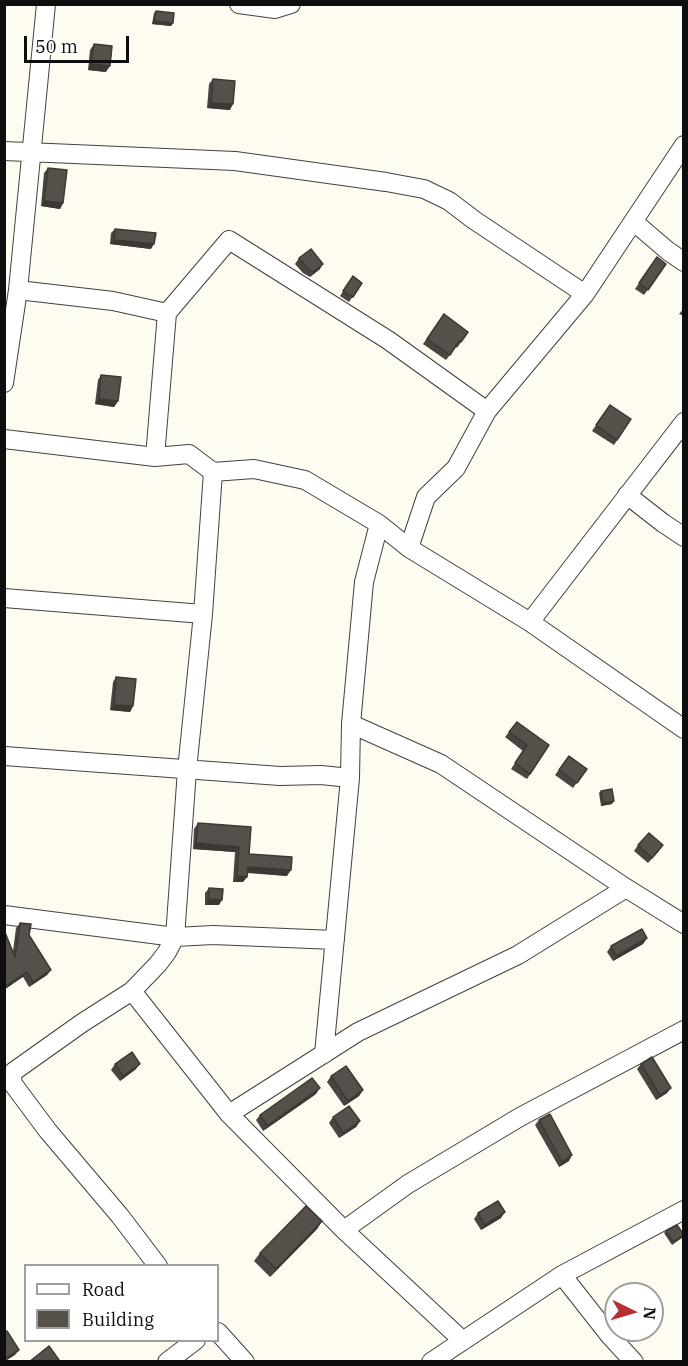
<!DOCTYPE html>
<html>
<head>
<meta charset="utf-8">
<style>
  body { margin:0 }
  #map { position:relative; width:688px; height:1366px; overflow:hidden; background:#fefcf1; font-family:"IBM Plex Serif",serif }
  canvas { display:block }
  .frame { position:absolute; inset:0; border:6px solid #0e0e0e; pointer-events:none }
  .legend { position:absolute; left:24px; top:1264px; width:195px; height:78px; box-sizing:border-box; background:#fff; border:2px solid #9f9f9f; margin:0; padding:8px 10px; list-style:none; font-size:18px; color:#0e0e0e }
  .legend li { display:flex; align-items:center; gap:12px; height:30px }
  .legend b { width:30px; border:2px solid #9f9f9f }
  .north { position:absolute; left:604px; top:1282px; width:60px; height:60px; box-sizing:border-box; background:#fff; border:2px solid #9f9f9f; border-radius:50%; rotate:95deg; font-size:16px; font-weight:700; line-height:24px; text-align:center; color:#0e0e0e }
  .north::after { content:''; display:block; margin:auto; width:21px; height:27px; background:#b62f33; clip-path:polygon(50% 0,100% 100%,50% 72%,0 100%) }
  .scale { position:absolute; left:24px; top:36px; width:105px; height:27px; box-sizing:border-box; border:3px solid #0e0e0e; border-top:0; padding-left:8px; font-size:18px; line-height:21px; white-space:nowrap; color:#0e0e0e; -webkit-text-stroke:4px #fff; paint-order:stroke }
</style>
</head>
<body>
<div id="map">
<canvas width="688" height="1366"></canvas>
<div class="frame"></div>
<ul class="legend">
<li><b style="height:8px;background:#fff"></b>Road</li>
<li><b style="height:16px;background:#56504b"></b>Building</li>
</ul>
<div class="north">N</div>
<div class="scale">50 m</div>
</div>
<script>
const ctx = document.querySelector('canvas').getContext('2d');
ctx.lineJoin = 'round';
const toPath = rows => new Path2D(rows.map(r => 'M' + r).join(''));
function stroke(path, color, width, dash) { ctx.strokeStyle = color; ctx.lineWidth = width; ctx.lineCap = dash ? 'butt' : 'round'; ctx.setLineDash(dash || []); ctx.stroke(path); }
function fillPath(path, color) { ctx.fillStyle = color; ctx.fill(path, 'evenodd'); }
const minor = toPath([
  [239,4,275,9,291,4],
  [4,151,235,161,386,182,424,189,449,201,474,220,585,294],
  [634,222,668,251,684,262],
  [18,290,113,301,167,313],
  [4,383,18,290,46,4],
  [4,439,155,457,189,454,213,472,254,469,305,480,379,524,409,548,530,622,684,729],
  [155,457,167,313,229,240,388,340,487,411],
  [627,495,663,523,684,537],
  [409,548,426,497,456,468,487,411,585,294,684,145],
  [4,598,203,614],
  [530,622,684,422],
  [351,724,441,764,626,888,684,924],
  [4,756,280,776,321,775,350,778],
  [4,915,175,937,213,935,335,940],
  [132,991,229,1114,344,1230,463,1341],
  [324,1054,350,778,351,724,364,582,379,524],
  [229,1114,358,1032,518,955,626,888],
  [344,1230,408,1184,520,1117,684,1030],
  [158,1266,120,1216,48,1131,13,1084,12,1078,13,1072,82,1023,132,991,158,964,167,952,175,937,187,770,203,614,213,472],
  [562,1275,610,1336,634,1362],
  [218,1332,245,1362],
  [167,1362,196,1340],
  [431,1362,562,1275,684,1210]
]);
stroke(minor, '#414141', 20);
stroke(minor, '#fff', 18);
fillPath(toPath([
  [156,11,173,23,171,26,152,24,154,13],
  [94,44,106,72,88,70,90,50],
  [213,79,230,110,207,108,209,84],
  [48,168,63,203,60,209,41,206,44,173],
  [115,229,151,249,110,244,111,233],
  [657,257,666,264,644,295,635,289],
  [299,258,320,269,310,277,303,273,295,264],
  [353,276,362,283,349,302,340,296],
  [684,308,684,316,679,314],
  [444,314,468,332,457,348,456,347,446,360,423,344],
  [101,375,118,401,114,407,95,404,98,380],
  [610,405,631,419,614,445,592,431],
  [116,677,133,706,130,712,110,710,113,682],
  [517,722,549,745,527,779,511,769,523,751,505,737],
  [569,756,587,769,573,788,555,775],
  [601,791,612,804,601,806,599,793],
  [198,823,249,854,287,876,247,873,247,877,243,882,233,882,235,852,193,849,194,829],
  [638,845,659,851,648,863,634,851],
  [209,888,219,905,205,905,205,893],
  [20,923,51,970,47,975,29,987,23,977,13,951,16,928],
  [647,938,643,944,613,961,607,952,611,946],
  [115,1064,136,1069,120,1081,111,1070],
  [641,1064,667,1093,656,1100,637,1069],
  [331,1076,363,1090,359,1096,344,1106,327,1082],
  [316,1094,263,1131,256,1120,260,1115],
  [333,1117,360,1121,356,1127,339,1138,329,1123],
  [539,1120,569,1161,559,1167,535,1125],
  [478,1213,501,1218,481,1230,474,1219],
  [322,1221,317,1229,270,1277,254,1261,260,1253],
  [666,1231,684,1235,682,1238,672,1245,664,1233]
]), '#4a4540');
fillPath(toPath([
  [154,21,173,23,171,26,152,24],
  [91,64,110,66,106,72,88,70],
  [211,103,233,104,230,110,207,108],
  [44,201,63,203,60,209,41,206],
  [114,240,154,244,151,249,110,244],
  [323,264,320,269,310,277,313,272],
  [99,399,118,401,114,407,95,404],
  [114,705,133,706,130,712,110,710],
  [614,801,612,804,601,806,603,803],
  [196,843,239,847,235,852,193,849],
  [248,867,291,870,287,876,244,872],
  [237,876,247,877,243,882,233,882],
  [209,899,222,900,219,905,205,905],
  [647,938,643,944,613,961,616,956],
  [51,970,47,975,29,987,33,982],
  [27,972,23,977,4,990,4,987],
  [140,1064,136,1069,120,1081,123,1076],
  [320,1088,316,1094,263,1131,267,1126],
  [671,1088,667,1093,656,1100,660,1095],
  [363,1090,359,1096,344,1106,348,1101],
  [360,1121,356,1127,339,1138,343,1133],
  [572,1155,569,1161,559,1167,562,1162],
  [505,1212,501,1218,481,1230,485,1225],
  [322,1221,317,1229,270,1277,276,1269],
  [19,1350,15,1355,4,1362,4,1359]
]), '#3c3834');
const building = toPath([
  [156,11,174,13,173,23,154,21,156,11],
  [94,44,112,46,110,66,91,64,94,44],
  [213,79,235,81,233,104,211,103,213,79],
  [48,168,67,170,63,203,44,201,48,168],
  [115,229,156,233,154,244,114,240,115,229],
  [311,249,323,264,313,272,307,268,299,258,311,249],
  [657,257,666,264,648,290,639,283,657,257],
  [353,276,362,283,353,297,343,291,353,276],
  [444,314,468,332,461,342,459,341,450,355,427,339,444,314],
  [101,375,121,377,118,401,99,399,101,375],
  [610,405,631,419,617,440,596,425,610,405],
  [116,677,136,679,133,706,114,705,116,677],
  [517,722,549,745,530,774,515,763,527,745,509,732,517,722],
  [569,756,587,769,577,783,559,770,569,756],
  [612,789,614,801,603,803,601,791,612,789],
  [198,823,251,827,249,854,292,857,291,870,248,867,247,877,237,876,239,847,196,843,198,823],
  [649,833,663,845,652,858,638,845,649,833],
  [209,888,223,889,222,900,209,899,209,888],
  [20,923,31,924,29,935,51,970,33,982,27,972,4,987,4,930,15,957,20,923],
  [642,929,647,938,616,956,611,946,642,929],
  [132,1052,140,1064,123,1076,115,1064,132,1052],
  [652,1057,671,1088,660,1095,641,1064,652,1057],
  [346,1066,363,1090,348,1101,331,1076,346,1066],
  [312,1078,320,1088,267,1126,260,1115,312,1078],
  [349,1106,360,1121,343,1133,333,1117,349,1106],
  [550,1114,572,1155,562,1162,539,1120,550,1114],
  [498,1201,505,1212,485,1225,478,1213,498,1201],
  [306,1206,322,1221,276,1269,260,1253,306,1206],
  [677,1225,684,1235,673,1242,666,1231,677,1225],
  [7,1331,19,1350,4,1359,4,1333,7,1331],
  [49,1346,59,1360,57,1362,29,1362,49,1346]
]);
fillPath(building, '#56504b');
stroke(building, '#3c3834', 1.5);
</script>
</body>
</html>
